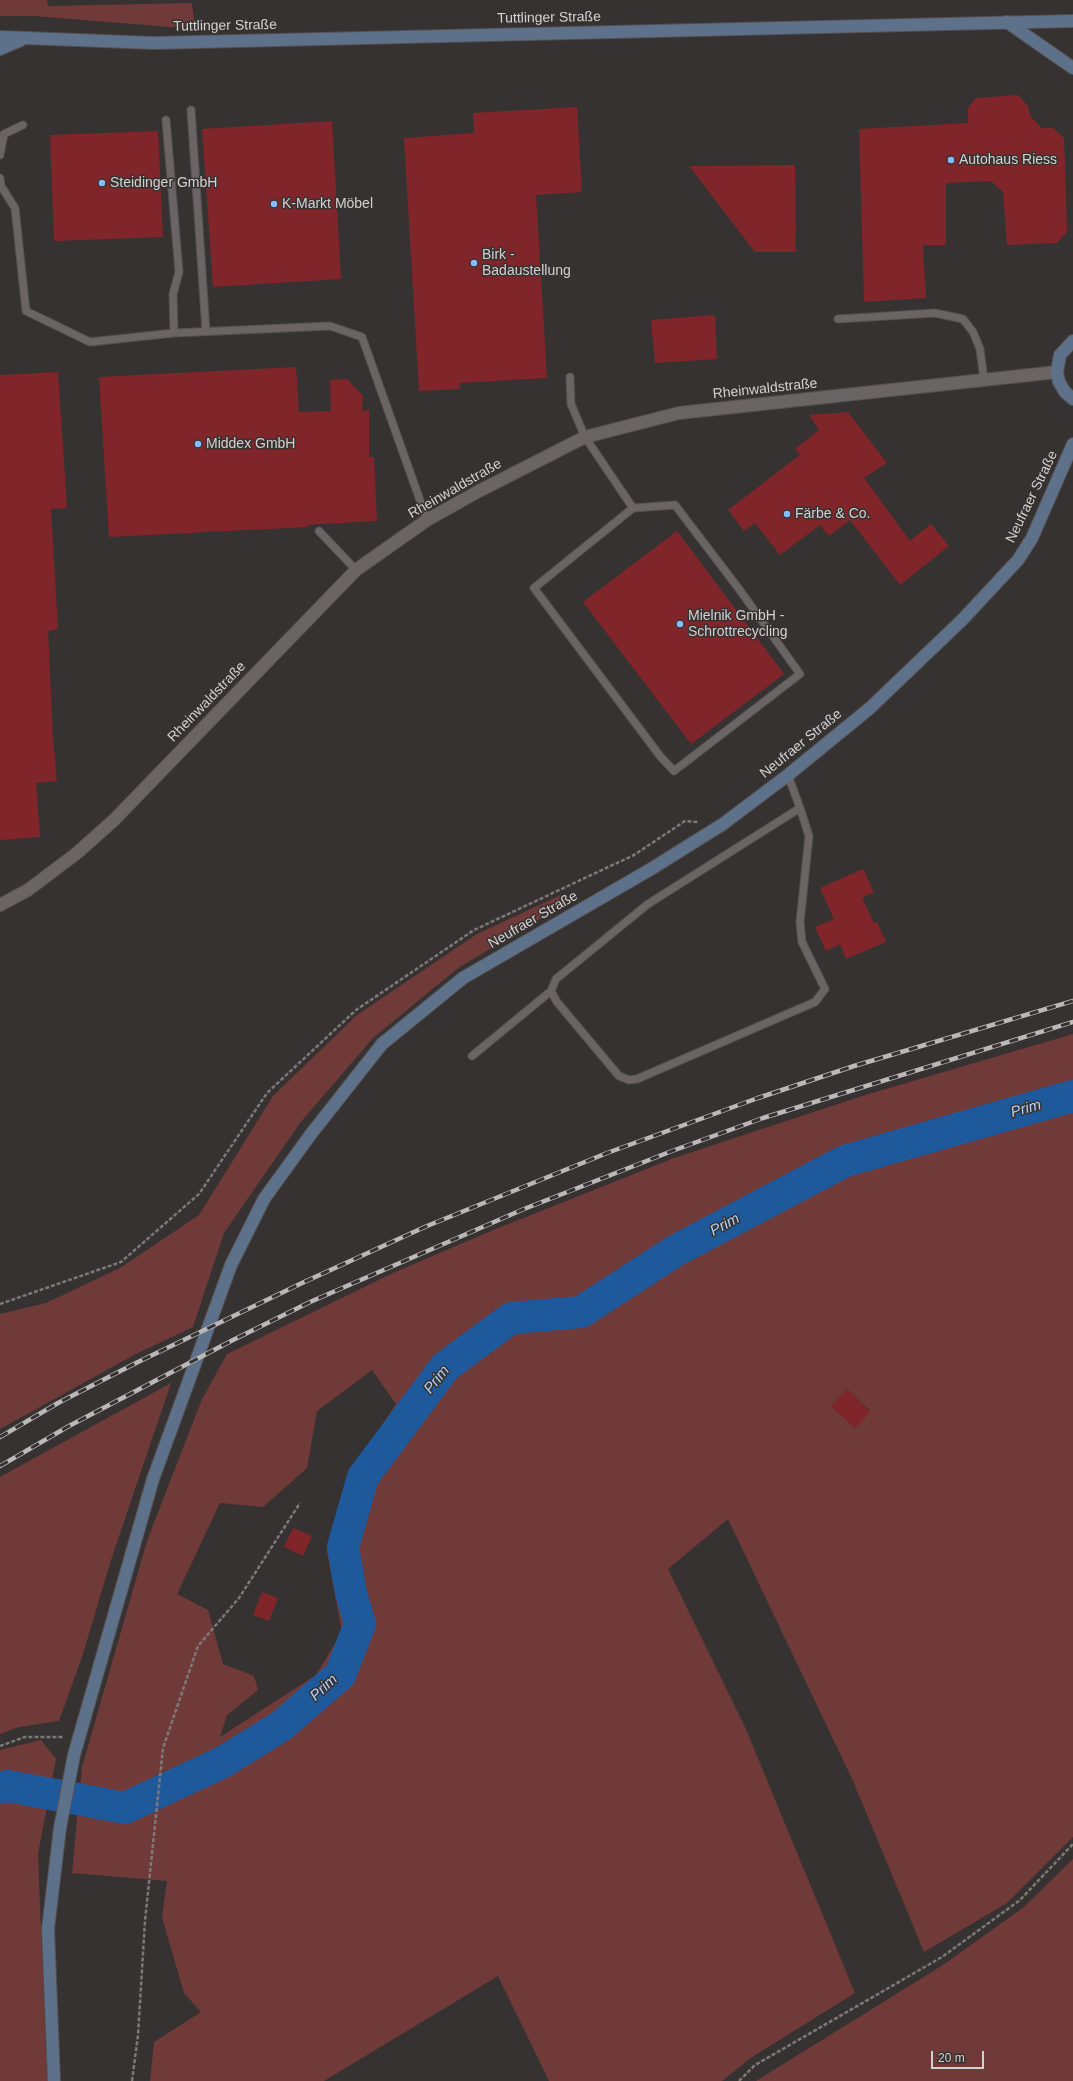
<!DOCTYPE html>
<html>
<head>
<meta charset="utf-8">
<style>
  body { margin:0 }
  #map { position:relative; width:1073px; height:2081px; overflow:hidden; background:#373232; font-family:Helvetica,sans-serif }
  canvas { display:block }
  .scale { position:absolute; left:931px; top:2051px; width:53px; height:18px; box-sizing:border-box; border:2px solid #d4d1d1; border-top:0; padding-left:5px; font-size:12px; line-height:14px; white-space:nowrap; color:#d4d1d1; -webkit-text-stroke:3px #373232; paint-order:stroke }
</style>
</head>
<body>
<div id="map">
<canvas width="1073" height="2081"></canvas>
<div class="scale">20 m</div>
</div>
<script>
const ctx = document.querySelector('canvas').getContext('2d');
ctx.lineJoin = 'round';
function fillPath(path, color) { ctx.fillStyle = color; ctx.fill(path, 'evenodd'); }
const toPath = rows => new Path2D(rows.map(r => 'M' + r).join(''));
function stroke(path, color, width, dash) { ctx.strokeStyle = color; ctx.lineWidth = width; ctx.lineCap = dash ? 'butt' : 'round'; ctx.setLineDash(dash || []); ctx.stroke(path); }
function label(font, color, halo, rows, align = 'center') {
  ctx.font = font + ' Helvetica,sans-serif'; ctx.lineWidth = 3; ctx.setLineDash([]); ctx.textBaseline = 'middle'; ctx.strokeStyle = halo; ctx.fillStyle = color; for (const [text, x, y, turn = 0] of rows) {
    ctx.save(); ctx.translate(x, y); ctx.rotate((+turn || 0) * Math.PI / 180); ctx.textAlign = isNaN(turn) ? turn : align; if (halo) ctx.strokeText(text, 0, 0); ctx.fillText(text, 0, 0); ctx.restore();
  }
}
fillPath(toPath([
  [0,0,47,0,48,6,192,3,195,29,34,16,0,16],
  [561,895,557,909,458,968,373,1038,300,1123,224,1233,193,1327,134,1355,0,1429,0,1314,46,1303,120,1268,199,1215,273,1096,357,1015,477,934],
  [1073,1034,1073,1837,1007,1903,924,1952,853,1781,728,1519,668,1569,745,1727,855,1993,752,2057,722,2081,549,2081,498,1976,324,2081,150,2081,154,2042,201,2012,184,1993,162,1917,167,1881,72,1873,82,1767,147,1541,202,1399,227,1354,393,1273,491,1231,674,1158,862,1096],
  [372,1370,396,1404,352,1471,327,1551,342,1632,316,1675,220,1737,227,1715,258,1690,254,1676,223,1664,208,1610,177,1594,220,1503,263,1507,307,1468,317,1411],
  [847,1389,870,1411,855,1428,831,1406],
  [171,1383,111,1560,82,1657,59,1721,19,1727,0,1734,0,1477],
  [41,1740,56,1759,38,1854,47,2081,0,2081,0,1750],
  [1073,1859,1073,2081,756,2081,943,1965,1024,1907]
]), '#703a39');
stroke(toPath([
  [0,1788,8,1786,125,1808,223,1762,281,1726,340,1675,360,1624,351,1593,343,1547,363,1477,445,1367,511,1318,581,1312,675,1251,845,1161,1073,1096]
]), '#1e599c', 32);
fillPath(toPath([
  [1018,95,1028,106,1030,116,1042,128,1053,128,1064,138,1067,232,1057,243,1007,245,1003,192,991,181,946,183,946,245,923,245,926,298,864,302,859,129,968,123,968,108,976,98],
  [577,107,582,192,536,195,547,378,459,383,460,389,419,391,404,138,474,133,473,113],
  [332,121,341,279,213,287,202,129],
  [158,131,163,237,54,241,50,135],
  [795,165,796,252,755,252,689,166],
  [715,315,717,359,655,363,651,320],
  [296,367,299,412,331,411,330,380,347,379,363,396,362,411,369,410,369,457,374,457,377,521,307,525,307,527,109,537,99,377],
  [58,372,67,508,51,509,58,629,48,631,53,738,57,781,36,783,40,837,0,840,0,375],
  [848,412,887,463,864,478,910,541,931,524,949,546,900,585,850,520,829,536,820,525,780,555,755,523,744,531,728,510,800,455,795,449,819,430,809,415],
  [677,531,784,674,691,744,583,602],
  [863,869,874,892,862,898,874,923,877,922,886,942,846,959,840,944,826,951,815,927,834,919,820,888],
  [847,1389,870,1412,855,1428,831,1406],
  [293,1528,312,1536,303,1556,284,1547],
  [262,1592,278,1598,269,1621,253,1615]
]), '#80262a');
const lane = toPath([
  [191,110,206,331],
  [166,120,179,272,173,294,174,333],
  [0,155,4,134,23,125],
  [0,178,1,186,15,208,26,311,90,342,174,333,330,326,362,337,427,520],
  [838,319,935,313,963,319,973,332,980,349,984,380],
  [570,377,571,404,585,437,633,508,534,588,660,756,674,771,800,674,739,589,675,505,633,508],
  [319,531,356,570],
  [788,775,800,808,648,904,556,979,551,991,557,1002,619,1076,629,1080,637,1079,815,1002,825,989,802,942,800,922,809,836,800,808],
  [472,1056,551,991]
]);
const street = toPath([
  [0,905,28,890,77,853,114,820,356,570,427,520,479,491,585,437,679,413,1057,372]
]);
const secondary = toPath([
  [1007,22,1073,68],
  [0,37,154,43,1073,21],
  [0,49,21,40],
  [1073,341,1060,355,1057,372,1059,382,1065,392,1073,399],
  [54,2081,48,1929,60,1828,74,1755,153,1479,231,1265,264,1199,311,1134,382,1044,463,978,651,869,723,824,788,775,870,708,963,619,1018,560,1032,538,1073,444]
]);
stroke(lane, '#555151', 9);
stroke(street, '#555151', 14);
stroke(secondary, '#555151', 14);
stroke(toPath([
  [0,1304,121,1262,199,1194,267,1093,356,1010,474,930,634,855,685,821,698,822],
  [0,1746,25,1737,64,1737],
  [132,2081,138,2035,145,1921,163,1748,198,1646,239,1598,300,1503],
  [739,2081,755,2065,942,1957,1020,1900,1073,1844]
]), '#7d7979', 2.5, [4, 2]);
stroke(lane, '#6a6564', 7);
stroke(street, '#6a6564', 12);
stroke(secondary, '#5e718b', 12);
const rail = toPath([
  [0,1437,58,1403,138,1362,302,1283,427,1226,607,1153,758,1098,854,1066,1073,1001],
  [0,1466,69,1426,233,1340,310,1302,524,1209,672,1151,763,1118,1073,1022]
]);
stroke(rail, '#bbb8b8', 4.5);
stroke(rail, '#373232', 3, [9]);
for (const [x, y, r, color] of [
  [951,160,4,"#87bbfb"],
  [102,183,4,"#87bbfb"],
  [274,204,4,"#87bbfb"],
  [474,263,4,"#87bbfb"],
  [198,444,4,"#87bbfb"],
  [787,514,4,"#87bbfb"],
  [680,624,4,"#87bbfb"]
]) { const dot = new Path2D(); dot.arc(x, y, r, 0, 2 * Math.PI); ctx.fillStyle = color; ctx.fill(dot); stroke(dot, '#373232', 1.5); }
label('14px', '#d4d1d1', '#373232', [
  ["Tuttlinger Straße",549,18,-1],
  ["Tuttlinger Straße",225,26,-1],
  ["Rheinwaldstraße",765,389,-6],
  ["Rheinwaldstraße",455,489,-30],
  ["Neufraer Straße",1032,497,-64],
  ["Rheinwaldstraße",207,702,-46],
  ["Neufraer Straße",801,744,-39],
  ["Neufraer Straße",533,920,-30]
]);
label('14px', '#d4d1d1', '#373232', [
  ["Autohaus Riess",959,160],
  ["Steidinger GmbH",110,183],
  ["K-Markt Möbel",282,204],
  ["Birk -",482,255],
  ["Badaustellung",482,271],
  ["Middex GmbH",206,444],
  ["Färbe & Co.",795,514],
  ["Mielnik GmbH -",688,616],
  ["Schrottrecycling",688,632]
], 'left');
label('italic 15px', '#b2d0f6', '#373232', [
  ["Prim",1026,1109,-16],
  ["Prim",725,1225,-28],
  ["Prim",437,1380,-51],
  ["Prim",324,1688,-43]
]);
</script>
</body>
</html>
